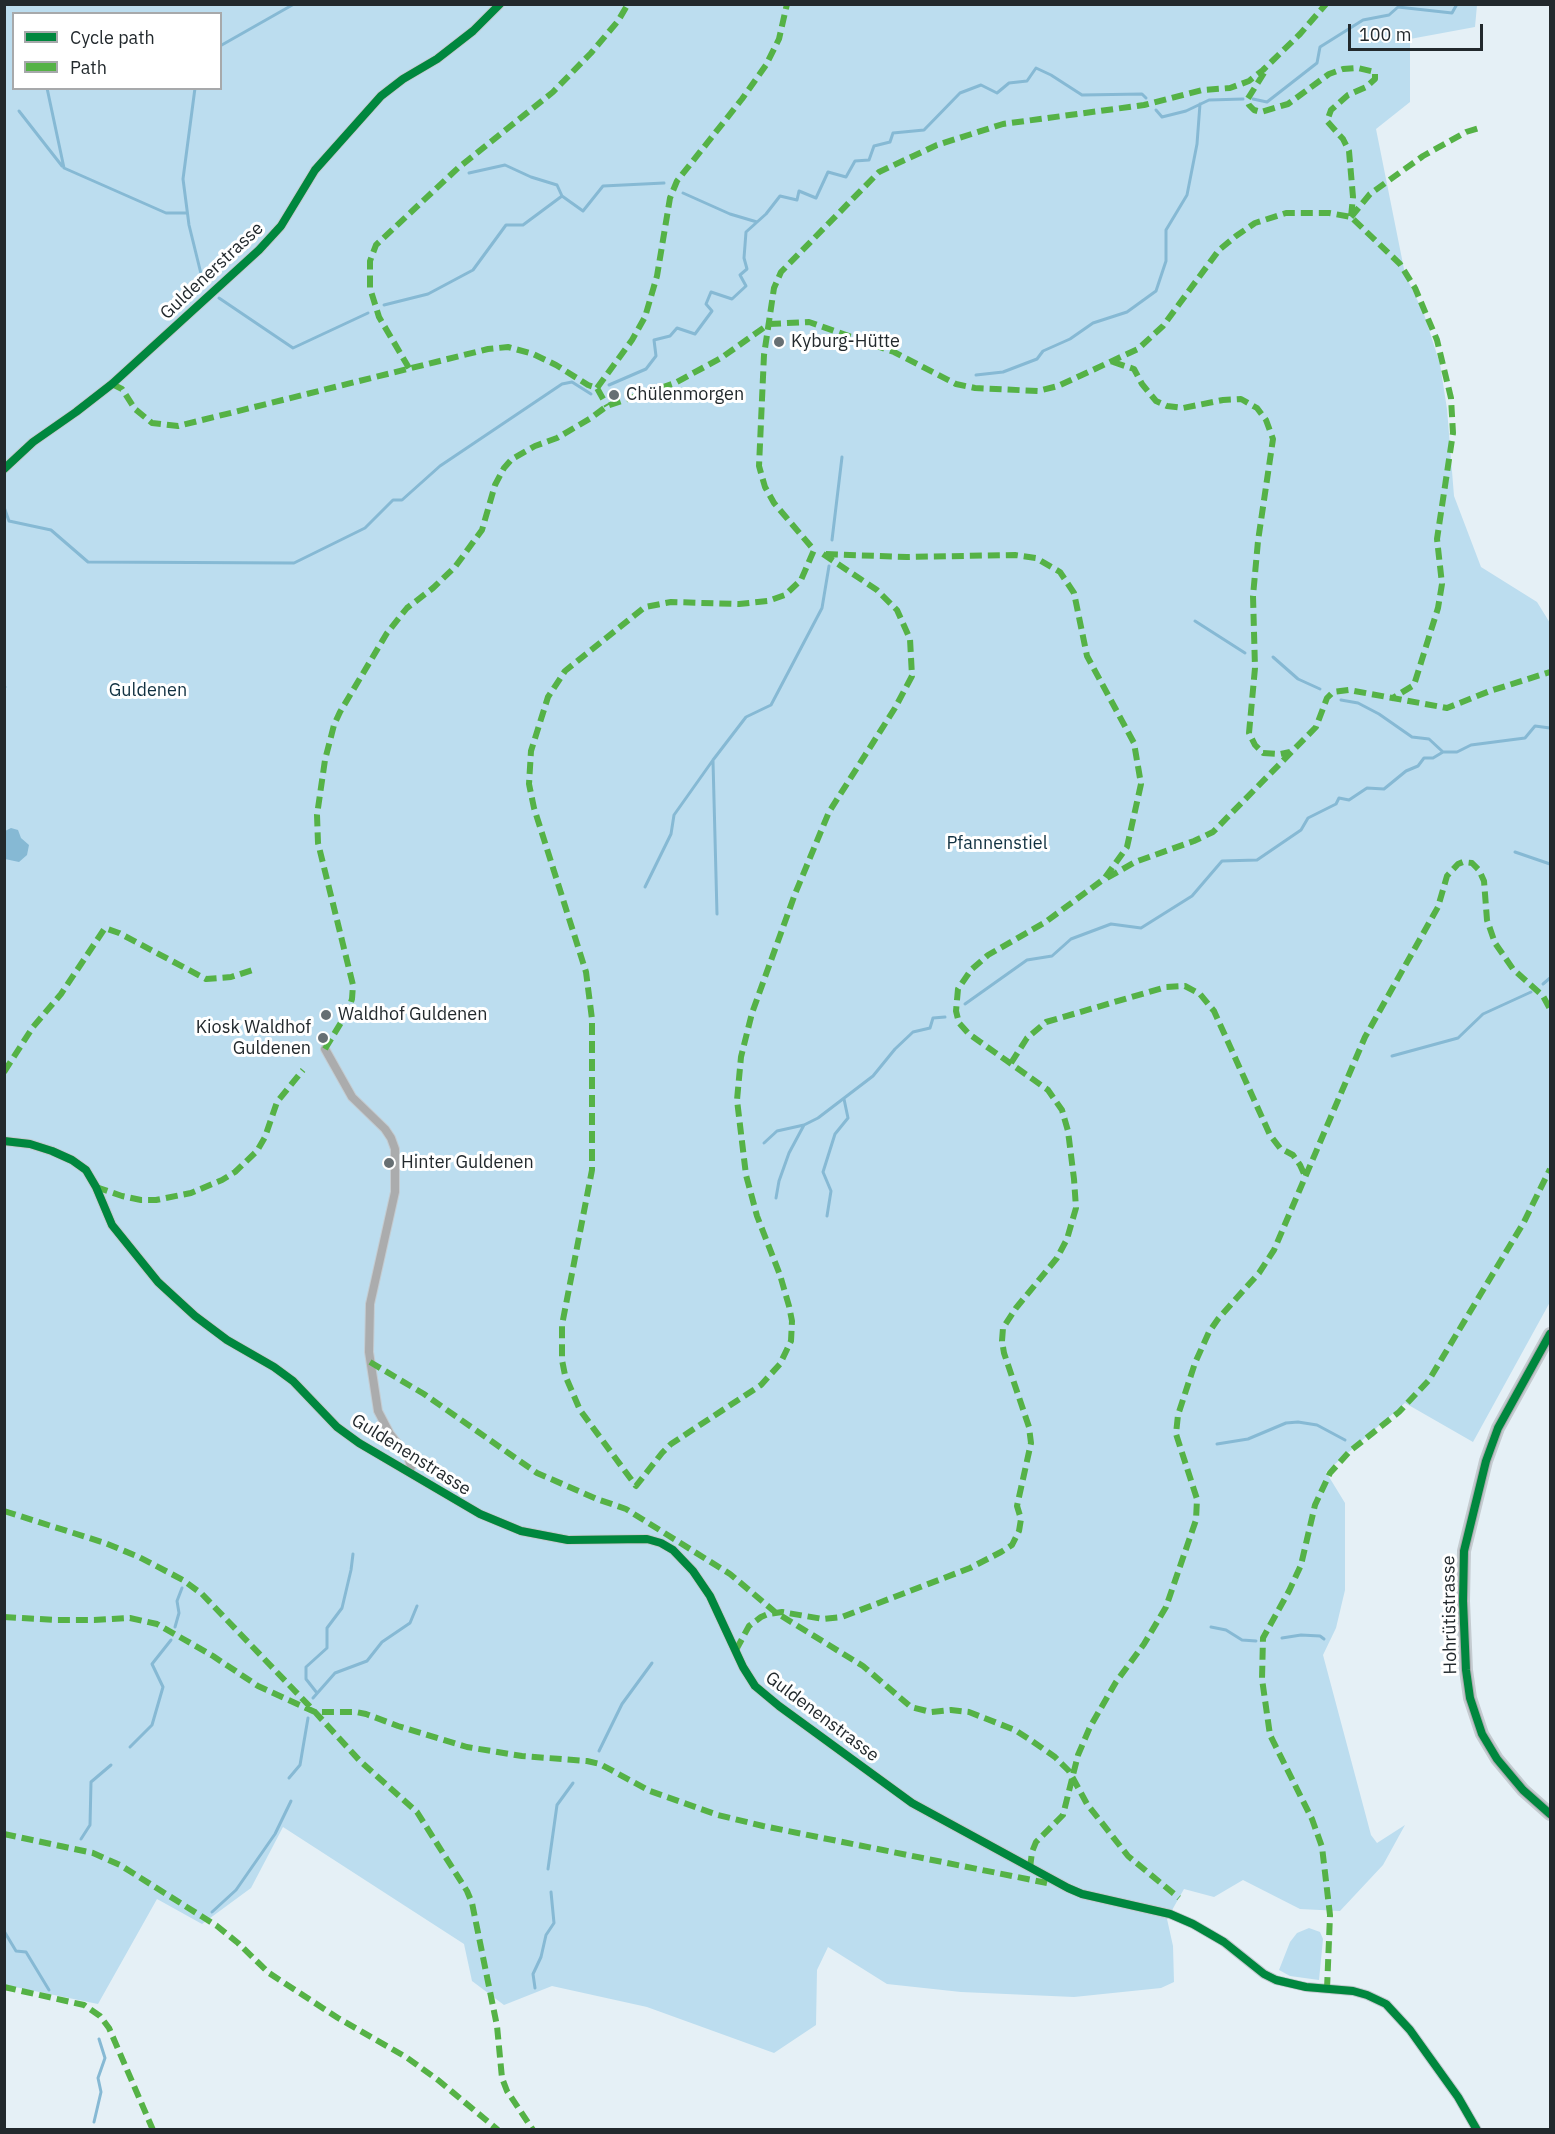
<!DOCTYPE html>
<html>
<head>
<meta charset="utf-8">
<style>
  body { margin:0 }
  #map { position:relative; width:1555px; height:2134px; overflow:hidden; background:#e5f0f6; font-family:"IBM Plex Sans",sans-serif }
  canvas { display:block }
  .frame { position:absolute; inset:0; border:6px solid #22292d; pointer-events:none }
  .legend { position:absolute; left:12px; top:12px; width:210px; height:78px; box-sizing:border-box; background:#fff; border:2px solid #a7a9ab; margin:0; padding:8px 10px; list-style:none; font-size:18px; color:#22292d }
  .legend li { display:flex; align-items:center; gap:12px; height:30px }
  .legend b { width:30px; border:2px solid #a7a9ab }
  .scale { position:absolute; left:1348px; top:24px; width:135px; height:27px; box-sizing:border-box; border:3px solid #22292d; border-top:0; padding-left:8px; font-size:18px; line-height:21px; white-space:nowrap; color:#22292d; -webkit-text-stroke:4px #fff; paint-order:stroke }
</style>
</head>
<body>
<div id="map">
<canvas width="1555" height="2134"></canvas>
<div class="frame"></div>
<ul class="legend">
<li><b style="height:8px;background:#00873e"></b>Cycle path</li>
<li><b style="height:8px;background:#55b246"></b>Path</li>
</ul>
<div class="scale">100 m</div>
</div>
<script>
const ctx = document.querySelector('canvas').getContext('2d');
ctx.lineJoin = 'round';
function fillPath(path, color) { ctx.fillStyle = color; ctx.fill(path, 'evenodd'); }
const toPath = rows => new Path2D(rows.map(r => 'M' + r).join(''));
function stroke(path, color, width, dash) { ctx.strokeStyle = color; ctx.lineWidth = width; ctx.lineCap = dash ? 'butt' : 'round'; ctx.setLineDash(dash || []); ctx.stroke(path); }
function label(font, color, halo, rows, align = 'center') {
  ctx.font = font + ' "IBM Plex Sans",sans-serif'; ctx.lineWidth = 6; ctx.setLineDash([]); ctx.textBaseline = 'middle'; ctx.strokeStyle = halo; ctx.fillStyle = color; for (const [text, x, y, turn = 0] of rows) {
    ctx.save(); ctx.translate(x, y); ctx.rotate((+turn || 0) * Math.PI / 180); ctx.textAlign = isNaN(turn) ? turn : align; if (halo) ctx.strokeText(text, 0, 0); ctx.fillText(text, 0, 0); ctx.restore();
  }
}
fillPath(toPath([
  [5,5,1477,5,1475,27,1410,39,1410,102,1376,129,1405,274,1424,314,1440,364,1447,409,1454,496,1481,567,1537,602,1550,623,1550,1302,1473,1442,1405,1403,1326,1472,1345,1503,1345,1590,1336,1628,1323,1655,1371,1835,1377,1843,1405,1825,1383,1865,1340,1911,1300,1909,1243,1880,1214,1897,1184,1889,1167,1919,1173,1946,1174,1982,1161,1988,1074,1997,961,1992,887,1984,828,1947,817,1970,816,2025,774,2053,647,2007,552,1986,504,2005,472,1981,464,1944,283,1827,251,1888,202,1924,157,1899,98,2004,5,1985],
  [14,14,220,14,220,88,14,88],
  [1309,1928,1320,1932,1323,1939,1319,1980,1290,1976,1279,1970,1290,1942,1297,1933]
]), '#bcddef');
fillPath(toPath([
  [11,828,18,830,21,838,29,845,27,855,19,862,5,859,5,831]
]), '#86b9d4');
stroke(toPath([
  [220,46,294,4],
  [47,88,64,168,166,213,187,213],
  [195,88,183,179,189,225,204,286],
  [1253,99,1267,102,1317,63,1320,47,1363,20,1389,15,1398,7,1452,13,1457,4],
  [1156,110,1162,117,1186,111,1209,100,1243,99],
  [19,111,62,166],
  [469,173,505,165,531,177,557,185,562,196,583,211,603,186,664,183],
  [683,193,730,214,757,222],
  [219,298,293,348,368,313],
  [384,305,428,294,473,270,506,225,523,225,562,196],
  [976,375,1003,372,1037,359,1043,351,1070,339,1093,323,1127,312,1156,291,1166,261,1166,230,1187,195,1197,144,1200,104],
  [609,385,646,369,656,356,654,340,670,336,677,328,695,334,712,311,706,304,711,292,732,299,746,286,740,275,747,269,744,258,746,232,766,214,780,196,797,200,799,191,816,198,828,172,846,177,855,161,869,160,874,146,890,142,893,133,924,130,960,93,981,85,997,93,1009,83,1027,81,1036,68,1051,75,1082,95,1142,94,1146,98],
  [4,507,9,521,51,530,88,562,294,563,365,528,393,500,402,500,440,466,562,384,572,382,591,394],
  [832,540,842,457],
  [1195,621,1245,653],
  [1273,657,1298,679,1320,689],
  [4,688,5,687],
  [1341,700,1358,703,1379,714,1412,737,1429,739,1443,752],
  [713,761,717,914],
  [1515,852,1550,864],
  [645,887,671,834,674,815,713,760,746,717,771,705,822,608,829,566],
  [1543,984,1550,978],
  [965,1004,1027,960,1052,956,1071,939,1111,924,1141,928,1192,896,1222,861,1257,860,1301,830,1308,818,1336,804,1339,798,1349,800,1367,788,1384,789,1406,771,1418,766,1424,758,1433,758,1443,752,1457,752,1471,745,1525,738,1535,726,1550,728],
  [1392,1056,1458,1038,1483,1014,1531,992],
  [764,1143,777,1131,804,1125],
  [776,1198,779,1181,789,1153,804,1125,818,1118,873,1076,895,1049,913,1032,930,1028,933,1018,945,1017],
  [827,1216,831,1191,823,1172,835,1134,848,1118,844,1099],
  [1217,1444,1248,1439,1286,1423,1298,1422,1317,1425,1345,1440],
  [175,1627,179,1613,177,1601,182,1588],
  [1211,1627,1226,1630,1242,1640,1256,1641],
  [1282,1638,1301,1635,1320,1636,1324,1639],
  [317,1693,306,1679,306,1667,327,1648,327,1628,342,1608,351,1570,353,1554],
  [313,1698,335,1673,367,1661,382,1642,410,1623,417,1606],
  [130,1747,152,1725,163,1687,152,1664,171,1640],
  [599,1751,622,1704,652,1663],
  [289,1778,300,1765,308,1718],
  [81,1839,90,1825,91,1782,111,1765],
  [548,1869,557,1805,573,1783],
  [212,1912,236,1890,275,1834,291,1801],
  [4,1931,16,1951,26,1952,49,1990],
  [535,1988,533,1974,541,1957,546,1935,554,1923,551,1892],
  [94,2122,101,2092,98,2078,105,2058,99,2039]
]), '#86b9d4', 3);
const minor = toPath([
  [4,469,33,442,76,412,112,384,259,250,281,226,315,170,381,96,403,79,437,59,473,31,500,4],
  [325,1049,352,1097,385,1129,391,1138,395,1149,395,1192,370,1304,369,1352,378,1411,390,1434,408,1457,411,1466,410,1471],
  [4,1141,30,1144,52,1151,72,1160,86,1170,96,1187,112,1225,158,1282,195,1316,227,1340,274,1367,293,1381,337,1427,359,1443,480,1514,521,1531,568,1540,647,1539,661,1543,673,1550,693,1571,710,1596,743,1667,755,1686,779,1706,912,1803,1068,1888,1082,1894,1170,1914,1193,1924,1224,1942,1264,1974,1276,1980,1306,1987,1353,1991,1367,1995,1386,2004,1410,2030,1425,2051,1458,2097,1477,2130]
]);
const secondary = toPath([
  [1550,1334,1498,1428,1486,1461,1464,1551,1463,1601,1466,1670,1470,1698,1482,1734,1497,1759,1523,1790,1550,1814]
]);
stroke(minor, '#c4cbd0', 10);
stroke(secondary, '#c4cbd0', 14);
stroke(minor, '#abacad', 8);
stroke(secondary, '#aaabae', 10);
stroke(toPath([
  [1264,73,1247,100,1249,105,1254,110,1261,112,1288,104,1329,74,1343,69,1358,68,1375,72,1375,79,1366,87,1348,95,1331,110,1327,121,1343,139,1349,151,1353,197,1351,217],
  [1351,217,1370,194,1423,156,1466,132,1479,128],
  [769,324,809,322,894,352,956,384,975,388,1038,391,1058,386,1138,349,1163,326,1219,250,1236,236,1255,223,1286,213,1329,213,1351,217,1400,264,1415,288,1437,340,1451,398,1453,433,1437,539,1442,584,1438,608,1414,685,1391,699],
  [1113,362,1134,369,1142,384,1156,401,1167,406,1183,408,1223,400,1241,399,1257,408,1266,420,1273,439,1258,541,1253,596,1255,668,1249,733,1255,745,1263,753,1280,754,1290,752],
  [409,368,379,317,370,288,370,261,376,245,458,168,553,92,591,53,618,21,628,4],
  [112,384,122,389,135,409,152,423,178,426,488,349,508,347,533,354,556,365,588,385,597,388,607,406],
  [597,388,632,340,645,317,657,276,670,198,677,181,742,99,766,65,779,39,787,4],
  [823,554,877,590,897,610,910,639,912,676,895,708,829,812,795,894,752,1013,741,1057,737,1100,746,1175,757,1216,780,1275,789,1306,792,1321,791,1341,780,1364,761,1385,671,1444,662,1453,636,1486,580,1410,565,1375,562,1360,562,1325,592,1170,592,1019,586,972,534,808,529,784,531,751,548,697,565,671,645,607,671,602,739,604,768,601,785,595,801,580,814,550,774,503,765,487,759,466,764,355,774,288,781,272,879,172,937,145,1003,124,1144,105,1202,90,1230,88,1249,81,1263,70,1300,34,1326,4],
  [1107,878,1135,862,1194,841,1213,832,1316,727,1327,698,1333,692,1349,690,1447,708,1490,691,1550,672],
  [325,1049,348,1011,352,999,353,985,318,843,317,815,325,760,334,725,340,712,387,633,407,608,433,588,455,567,482,530,495,485,504,468,512,459,535,446,557,438,591,418,607,406,675,383,721,358,769,324],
  [1011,1063,1027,1038,1046,1022,1166,987,1185,986,1200,994,1214,1011,1270,1135,1280,1148,1293,1155,1300,1165,1306,1178],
  [4,1072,33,1027,61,994,105,928,119,933,206,979,231,977,256,969],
  [96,1187,122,1196,141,1200,156,1200,191,1193,222,1180,235,1172,257,1151,265,1137,277,1102,303,1070],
  [370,1362,424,1394,537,1473,597,1499,626,1509,730,1574,775,1612,863,1666,911,1707,931,1712,951,1710,969,1712,1015,1730,1032,1741,1055,1757,1069,1771,1087,1804,1128,1856,1179,1898],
  [4,1511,105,1543,139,1557,183,1580,202,1594,315,1712,360,1761,417,1812,467,1891,472,1903,497,2026,502,2078,507,2091,533,2130],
  [4,1617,56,1620,94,1620,130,1618,157,1624,213,1656,258,1686,315,1712,356,1712,366,1714,398,1726,467,1747,522,1756,587,1761,600,1764,650,1791,718,1815,763,1826,1047,1883],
  [736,1650,749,1626,761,1617,768,1614,782,1612,823,1619,842,1617,970,1568,1001,1552,1012,1545,1019,1531,1021,1519,1017,1506,1031,1443,1029,1427,1004,1353,1002,1341,1003,1328,1016,1308,1057,1258,1067,1239,1076,1208,1074,1179,1068,1131,1062,1110,1048,1090,969,1034,959,1023,956,1011,958,989,971,970,988,955,1044,923,1104,879,1127,847,1141,784,1134,743,1087,656,1074,593,1060,572,1036,558,1015,555,907,557,823,554],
  [4,1834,93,1853,120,1865,217,1926,238,1943,269,1973,338,2018,406,2057,438,2080,498,2130],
  [1030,1868,1032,1852,1036,1842,1063,1815,1078,1755,1090,1727,1116,1682,1144,1644,1166,1607,1196,1520,1197,1499,1176,1434,1178,1415,1195,1363,1209,1332,1218,1319,1259,1273,1274,1250,1365,1037,1438,907,1447,876,1458,864,1463,862,1472,863,1479,870,1484,881,1487,920,1495,943,1513,969,1543,996,1550,1009],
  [4,1987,84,2005,100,2016,109,2028,153,2130],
  [1327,1989,1330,1915,1322,1847,1312,1819,1270,1735,1262,1679,1263,1638,1289,1591,1301,1565,1315,1505,1330,1473,1350,1451,1399,1412,1429,1380,1524,1222,1550,1169]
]), '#55b246', 6, [12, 6]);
stroke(toPath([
  [4,469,33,442,76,412,112,384,259,250,281,226,315,170,381,96,403,79,437,59,473,31,500,4],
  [4,1141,30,1144,52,1151,72,1160,86,1170,96,1187,112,1225,158,1282,195,1316,227,1340,274,1367,293,1381,337,1427,359,1443,480,1514,521,1531,568,1540,647,1539,661,1543,673,1550,693,1571,710,1596,743,1667,755,1686,779,1706,912,1803,1068,1888,1082,1894,1170,1914,1193,1924,1224,1942,1264,1974,1276,1980,1306,1987,1353,1991,1367,1995,1386,2004,1410,2030,1425,2051,1458,2097,1477,2130],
  [1550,1334,1498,1428,1486,1461,1464,1551,1463,1601,1466,1670,1470,1698,1482,1734,1497,1759,1523,1790,1550,1814]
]), '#00873e', 8);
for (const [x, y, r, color] of [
  [779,342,6,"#666f73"],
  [614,395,6,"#666f73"],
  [326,1015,6,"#666f73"],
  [323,1038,6,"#666f73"],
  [389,1163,6,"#666f73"]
]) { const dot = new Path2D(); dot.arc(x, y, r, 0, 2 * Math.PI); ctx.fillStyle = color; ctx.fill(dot); stroke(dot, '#fff', 2); }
label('18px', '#22292d', '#fff', [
  ["Guldenerstrasse",212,271,-43],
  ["Guldenenstrasse",411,1455,32],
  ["Hohrütistrasse",1450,1615,-91],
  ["Guldenenstrasse",822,1717,37]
]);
label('18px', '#22292d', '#fff', [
  ["Kyburg-Hütte",791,342],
  ["Chülenmorgen",626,395],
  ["Waldhof Guldenen",338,1015],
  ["Kiosk Waldhof",311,1028,"right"],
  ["Guldenen",311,1049,"right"],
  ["Hinter Guldenen",401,1163]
], 'left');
label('18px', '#113141', '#fff', [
  ["Guldenen",148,691],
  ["Pfannenstiel",997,844]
]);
</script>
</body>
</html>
